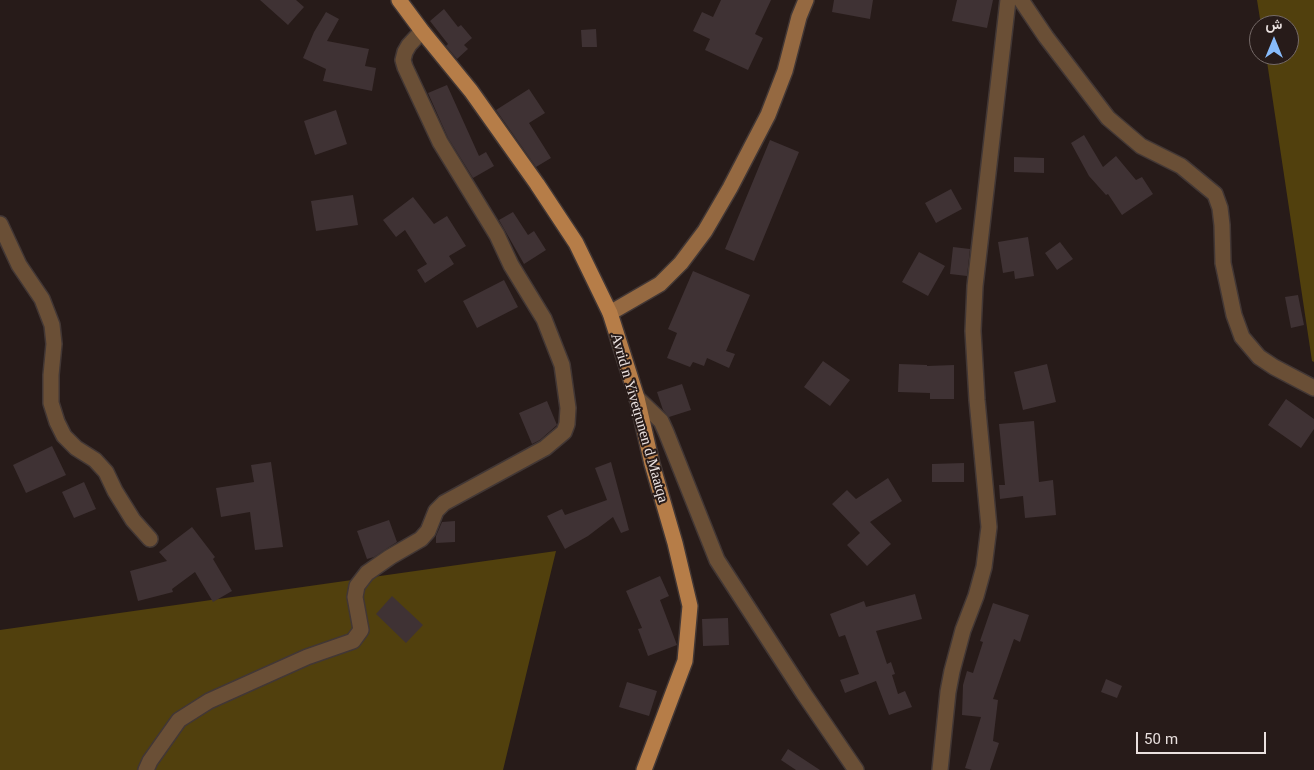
<!DOCTYPE html>
<html>
<head>
<meta charset="utf-8">
<style>
  body { margin:0 }
  #map { position:relative; width:1314px; height:770px; overflow:hidden; background:#271b19; font-family:Georgia,Vazirmatn,serif }
  canvas { display:block }
  .north { position:absolute; left:1249px; top:15px; width:50px; height:50px; box-sizing:border-box; background:#271b19; border:1px solid #756a68; border-radius:50%; rotate:0deg; font-size:14px; font-weight:700; line-height:20px; text-align:center; color:#eae1df }
  .north::after { content:''; display:block; margin:auto; width:18px; height:22px; background:#87bbfb; clip-path:polygon(50% 0,100% 100%,50% 72%,0 100%) }
  .scale { position:absolute; left:1136px; top:732px; width:130px; height:22px; box-sizing:border-box; border:2px solid #eae1df; border-top:0; padding-left:6px; font-size:15px; line-height:18px; white-space:nowrap; color:#eae1df; -webkit-text-stroke:4px #271b19; paint-order:stroke }
</style>
</head>
<body>
<div id="map">
<canvas width="1314" height="770"></canvas>
<div class="north">ش</div>
<div class="scale">50 m</div>
</div>
<script>
const ctx = document.querySelector('canvas').getContext('2d');
ctx.lineJoin = 'round';
function fillPath(path, color) { ctx.fillStyle = color; ctx.fill(path, 'evenodd'); }
const toPath = rows => new Path2D(rows.map(r => 'M' + r).join(''));
function stroke(path, color, width, dash) { ctx.strokeStyle = color; ctx.lineWidth = width; ctx.lineCap = dash ? 'butt' : 'round'; ctx.setLineDash(dash || []); ctx.stroke(path); }
function label(font, color, halo, rows, align = 'center') {
  ctx.font = font + ' Georgia,serif'; ctx.lineWidth = 4; ctx.setLineDash([]); ctx.textBaseline = 'middle'; ctx.strokeStyle = halo; ctx.fillStyle = color; for (const [text, x, y, turn = 0] of rows) {
    ctx.save(); ctx.translate(x, y); ctx.rotate((+turn || 0) * Math.PI / 180); ctx.textAlign = isNaN(turn) ? turn : align; if (halo) ctx.strokeText(text, 0, 0); ctx.fillText(text, 0, 0); ctx.restore();
  }
}
fillPath(toPath([
  [1257,0,1314,0,1314,362,1312,361,1266,55,1289,55,1289,25,1261,25],
  [556,551,503,770,0,770,0,630]
]), '#51400d');
fillPath(toPath([
  [260,0,296,0,304,7,288,25],
  [721,0,771,0,755,34,763,38,748,70,705,50,710,39,693,31,702,12,713,17],
  [834,0,873,0,870,19,832,12],
  [957,0,993,0,987,28,952,21],
  [444,9,458,27,461,25,472,38,464,45,468,49,457,59,446,46,448,44,430,21],
  [326,12,339,19,327,41,369,49,365,66,376,68,372,91,323,81,326,69,303,58,314,32],
  [596,29,597,47,582,47,581,30],
  [447,85,479,156,486,152,494,166,473,178,448,138,428,93],
  [529,89,545,113,529,123,551,158,536,167,496,110],
  [336,110,347,144,315,155,304,121],
  [1084,135,1103,167,1116,156,1136,180,1142,177,1153,194,1122,215,1108,194,1106,195,1089,176,1071,143],
  [770,140,799,152,754,261,725,249],
  [1014,157,1044,158,1044,173,1014,172],
  [951,189,962,209,936,223,925,203],
  [353,195,358,225,316,231,311,201],
  [413,197,434,224,447,216,466,246,449,256,454,264,425,283,417,270,427,264,405,230,396,237,383,220],
  [513,212,528,235,534,231,546,250,524,264,499,220],
  [1028,237,1034,276,1015,279,1014,271,1003,273,998,242],
  [1060,242,1073,259,1057,270,1045,253],
  [953,247,970,249,967,276,950,274],
  [919,252,945,266,928,296,902,282],
  [693,271,750,295,726,351,735,354,729,368,707,358,704,366,693,362,690,367,667,358,677,333,668,329],
  [504,280,518,307,477,328,463,301],
  [1298,295,1304,325,1291,328,1285,297],
  [823,361,850,380,830,406,804,387],
  [899,364,927,365,927,366,954,365,954,399,930,399,930,393,898,392],
  [1047,364,1056,402,1023,410,1014,372],
  [682,384,691,410,669,417,663,410,657,392],
  [1286,399,1314,419,1314,429,1301,448,1268,425],
  [547,401,557,425,540,440,532,444,519,413],
  [1034,421,1039,482,1053,480,1056,515,1025,518,1023,496,1000,499,999,485,1005,485,999,424],
  [52,446,66,475,26,493,13,465],
  [271,462,283,547,255,550,250,512,221,517,216,488,254,482,251,465],
  [611,462,629,530,621,533,613,517,588,536,565,549,547,516,562,509,565,515,607,500,595,468],
  [964,463,964,482,932,482,932,464],
  [888,478,902,501,870,522,891,544,867,566,847,545,860,533,832,504,847,490,856,499],
  [84,482,96,509,74,518,62,492],
  [389,520,397,542,374,557,367,559,357,531],
  [455,521,455,542,436,543,436,536,442,522],
  [192,527,215,557,213,559,232,591,213,602,195,572,172,589,173,592,138,601,130,571,167,561,159,552],
  [660,576,669,596,660,600,677,645,648,656,638,629,642,628,626,591],
  [915,594,922,619,876,631,887,664,891,662,895,674,892,675,898,694,905,691,912,707,889,715,876,681,845,693,840,680,859,674,845,635,839,637,830,614,864,601,866,607],
  [392,596,423,625,406,643,376,614],
  [993,603,1029,615,1020,642,1014,639,993,699,998,700,993,741,999,743,990,770,972,770,965,768,981,717,962,715,963,685,967,671,973,673,983,642,980,641],
  [728,618,729,645,703,646,702,619],
  [1106,679,1122,686,1117,698,1101,692],
  [627,682,657,691,649,716,619,707],
  [788,749,820,770,796,770,781,760]
]), '#3f3234');
const street = toPath([
  [1021,0,1046,37,1108,118,1141,146,1181,166,1215,194,1220,208,1222,225,1223,263,1234,315,1242,337,1259,357,1274,367,1314,388],
  [0,224,19,265,42,299,52,325,54,344,51,375,51,403,57,422,64,436,76,448,95,460,106,472,115,491,133,520,150,539],
  [637,398,661,421,666,432,717,560,804,694,856,770],
  [146,770,150,761,179,720,209,701,307,657,353,641,361,630,355,597,357,586,367,573,390,557,421,539,428,531,436,511,444,503,545,448,564,432,567,424,568,408,562,365,544,319,511,265,497,235,440,142,405,67,403,60,405,52,409,45,422,31],
  [940,770,948,692,952,671,963,630,976,596,984,567,989,527,977,400,973,331,975,286,1008,0]
]);
const secondary = toPath([
  [610,313,660,284,681,263,705,231,730,188,768,115,785,71,799,17,806,0]
]);
const primary = toPath([
  [399,0,422,31,471,91,537,184,576,243,610,313,637,398,652,464,675,543,690,606,685,661,644,770]
]);
stroke(street, '#423735', 18);
stroke(secondary, '#423735', 18);
stroke(primary, '#423735', 18);
stroke(street, '#6a4f36', 15);
stroke(secondary, '#956941', 15);
stroke(primary, '#b67d48', 15);
label('15px', '#eae1df', '#271b19', [
  ["Avrid n Yivetṛunen d Maatqa",639,418,74]
]);
</script>
</body>
</html>
